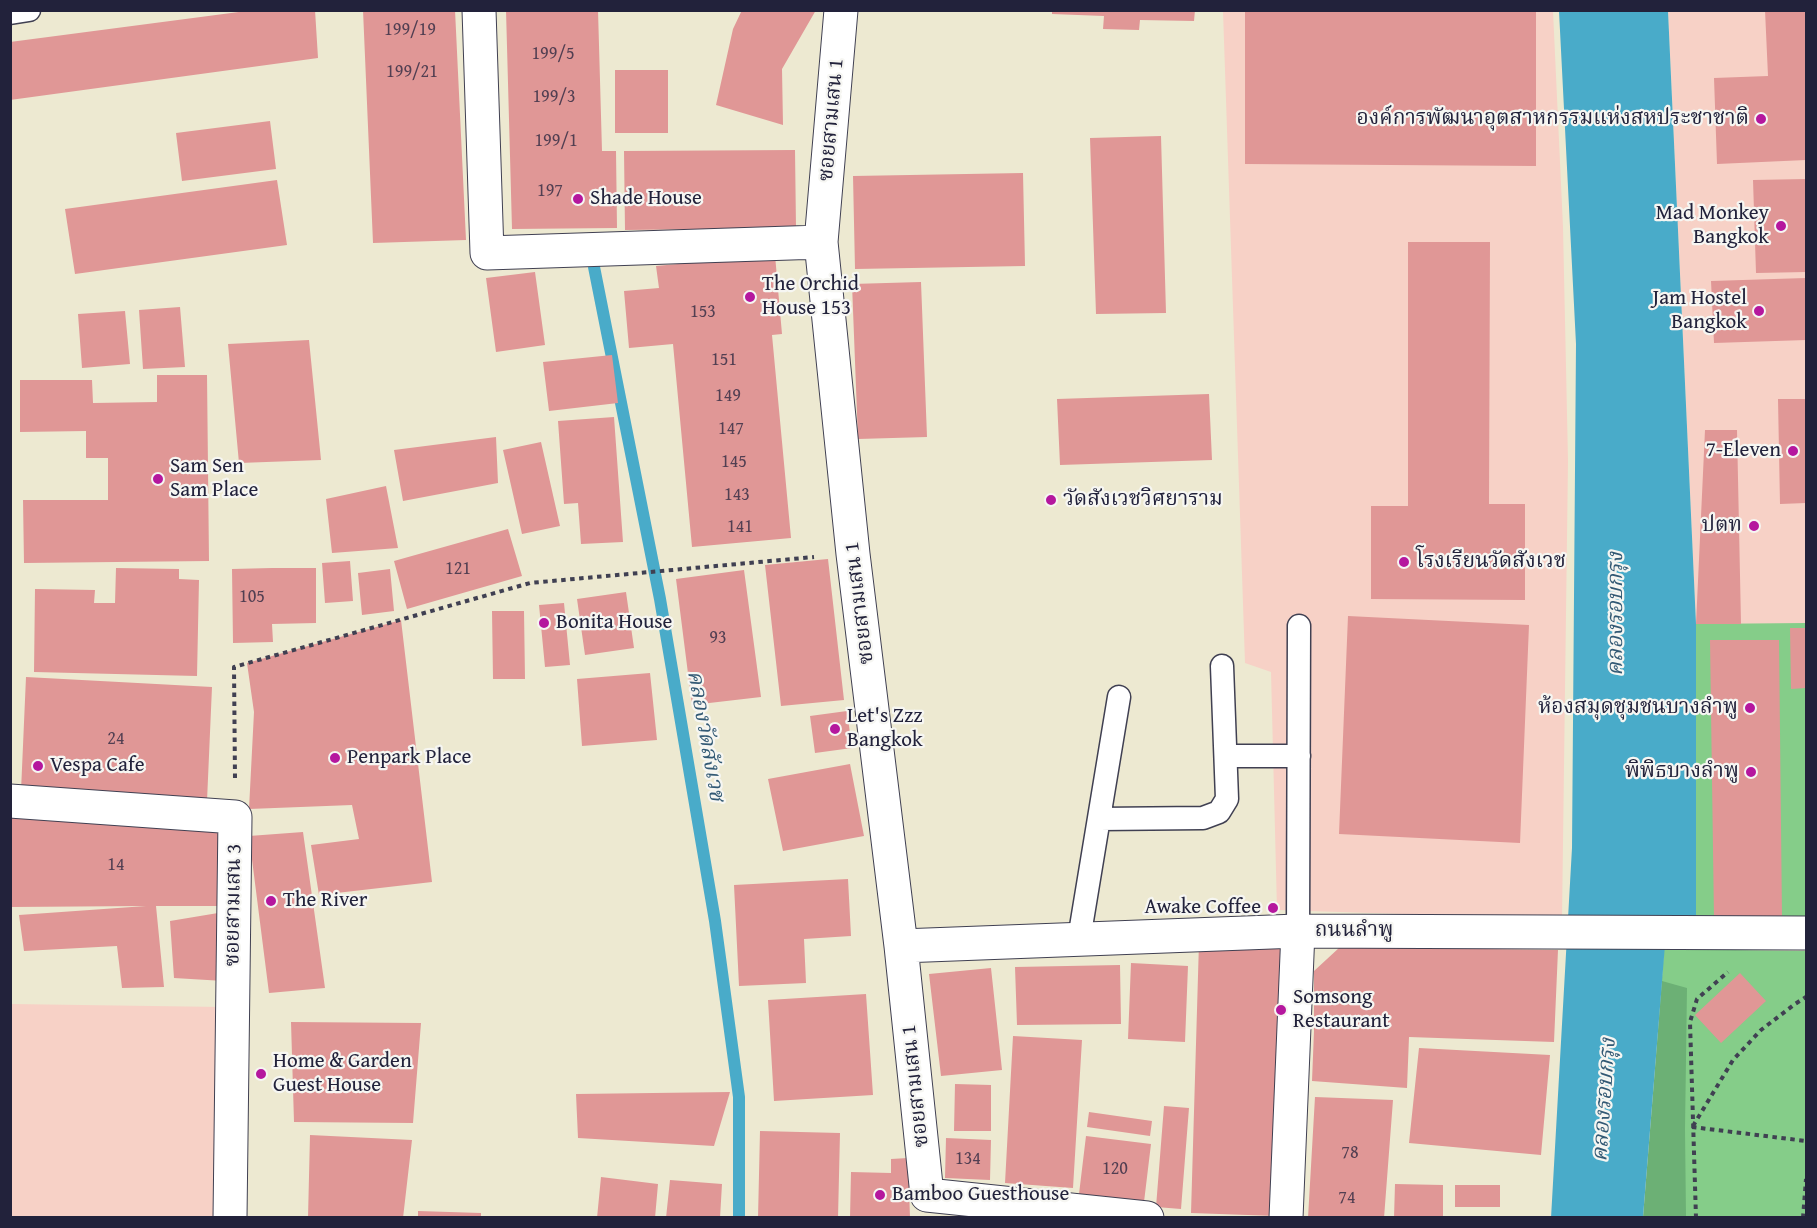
<!DOCTYPE html>
<html>
<head>
<meta charset="utf-8">
<style>
  body { margin:0 }
  #map { position:relative; width:1817px; height:1228px; overflow:hidden; background:#ede9d1; font-family:"Gentium Book Plus",serif }
  canvas { display:block }
  .frame { position:absolute; inset:0; border:12px solid #22223b; pointer-events:none }
</style>
</head>
<body>
<div id="map">
<canvas width="1817" height="1228"></canvas>
<div class="frame"></div>
</div>
<script>
const ctx = document.querySelector('canvas').getContext('2d');
ctx.lineJoin = 'round';
function fillPath(path, color) { ctx.fillStyle = color; ctx.fill(path, 'evenodd'); }
const toPath = rows => new Path2D(rows.map(r => 'M' + r).join(''));
function stroke(path, color, width, dash) { ctx.strokeStyle = color; ctx.lineWidth = width; ctx.lineCap = dash ? 'butt' : 'round'; ctx.setLineDash(dash || []); ctx.stroke(path); }
function label(font, color, halo, rows, align = 'center') {
  ctx.font = font + ' "Gentium Book Plus","Noto Serif Thai",serif'; ctx.lineWidth = 4.5; ctx.setLineDash([]); ctx.textBaseline = 'middle'; ctx.strokeStyle = halo; ctx.fillStyle = color; for (const [text, x, y, turn = 0] of rows) {
    ctx.save(); ctx.translate(x, y); ctx.rotate((+turn || 0) * Math.PI / 180); ctx.textAlign = isNaN(turn) ? turn : align; if (halo) ctx.strokeText(text, 0, 0); ctx.fillText(text, 0, 0); ctx.restore();
  }
}
fillPath(toPath([
  [1223,11,1553,11,1563,227,1568,461,1562,919,1277,910,1271,672,1245,663],
  [1668,11,1806,11,1806,922,1696,624],
  [11,1004,223,1007,231,1217,11,1218]
]), '#f7d1c6');
fillPath(toPath([
  [1806,623,1806,921,1696,920,1696,624],
  [1664,949,1806,951,1806,1217,1645,1218]
]), '#85cd89');
fillPath(toPath([
  [1662,981,1687,988,1685,1129,1686,1217,1643,1217]
]), '#6cb075');
fillPath(toPath([
  [1559,11,1668,11,1696,624,1696,920,1667,920,1643,1217,1551,1218,1572,848,1576,344]
]), '#49abc9');
stroke(toPath([
  [594,267,660,599,715,921,739,1097,739,1218]
]), '#49abc9', 12);
fillPath(toPath([
  [254,10,315,10,318,58,10,100,10,42],
  [363,10,455,10,466,240,373,243],
  [506,10,598,10,602,151,616,151,617,228,512,229],
  [742,10,816,10,782,69,783,125,716,105,733,29],
  [1052,10,1195,10,1194,21,1140,20,1139,30,1103,29,1104,16,1052,14],
  [1245,10,1536,10,1536,166,1245,164],
  [1765,10,1806,10,1806,160,1717,164,1714,78,1768,76],
  [615,70,668,70,668,133,615,133],
  [270,121,276,169,182,181,176,133],
  [1161,136,1166,313,1096,314,1090,138],
  [795,150,796,228,625,230,624,151],
  [1023,173,1025,266,855,269,853,176],
  [1806,179,1806,272,1756,273,1753,180],
  [277,180,287,245,75,274,65,209],
  [1408,242,1490,242,1489,504,1525,504,1525,600,1371,599,1371,506,1408,506],
  [775,255,782,334,772,335,791,538,692,547,673,344,629,348,624,291,659,288,656,266],
  [535,272,545,345,496,352,486,278],
  [1806,278,1806,340,1714,343,1711,281],
  [921,282,927,437,858,439,852,284],
  [180,307,185,367,143,369,139,310],
  [125,311,130,364,82,368,78,314],
  [309,340,321,460,239,463,228,344],
  [612,355,618,403,549,411,543,362],
  [157,375,207,375,209,561,24,563,23,500,108,500,108,458,86,458,86,431,20,432,20,380,92,380,93,403,157,402],
  [1209,394,1212,460,1060,465,1057,399],
  [1778,399,1806,399,1806,503,1780,504],
  [614,417,623,542,581,544,578,503,564,504,558,421],
  [1705,430,1737,430,1741,624,1696,624],
  [496,437,498,483,403,501,394,450],
  [541,442,560,526,522,534,503,450],
  [386,486,398,548,332,553,326,499],
  [508,529,522,576,407,609,394,561],
  [828,559,844,700,781,706,765,565],
  [350,561,353,601,325,603,322,563],
  [116,568,179,569,179,579,199,580,197,676,34,672,35,589,95,590,94,603,115,603],
  [272,568,316,568,316,623,272,624,273,642,233,643,232,569],
  [390,569,394,611,362,615,358,573],
  [744,570,761,697,692,705,676,579],
  [626,592,634,648,585,655,577,599],
  [564,603,570,665,545,667,539,605],
  [492,611,524,611,525,679,493,679],
  [1348,616,1529,625,1520,843,1339,834],
  [401,620,432,882,319,895,311,845,359,839,352,805,249,809,254,712,247,663],
  [1790,628,1806,628,1806,688,1791,689],
  [1710,640,1779,640,1782,918,1714,919],
  [650,673,657,740,582,746,577,679],
  [26,677,212,687,207,801,21,791],
  [847,711,852,748,815,753,810,716],
  [850,764,864,836,783,851,768,779],
  [10,807,221,824,221,906,156,906,164,987,122,988,117,946,24,951,19,915,146,906,10,907],
  [303,832,325,988,269,993,249,836],
  [848,879,851,936,804,939,806,983,739,986,734,885],
  [224,912,224,981,174,978,170,921],
  [1199,942,1284,945,1276,1216,1191,1213],
  [1340,947,1558,950,1554,1042,1409,1037,1407,1088,1312,1081,1314,1031,1314,971],
  [1131,963,1188,966,1185,1042,1128,1039],
  [1120,965,1121,1024,1017,1025,1015,967],
  [991,968,1002,1070,941,1076,929,974],
  [1740,973,1766,1001,1721,1043,1695,1015],
  [866,994,873,1095,774,1101,768,1000],
  [291,1022,421,1023,413,1123,294,1122],
  [1013,1036,1082,1040,1073,1188,1005,1183],
  [1419,1048,1550,1055,1541,1155,1409,1143],
  [955,1084,991,1085,991,1131,954,1131],
  [730,1092,714,1146,578,1138,576,1094],
  [1315,1097,1393,1100,1384,1218,1308,1218],
  [1164,1106,1189,1108,1181,1209,1156,1207],
  [1089,1112,1152,1121,1150,1136,1087,1127],
  [760,1131,840,1133,838,1218,758,1218],
  [310,1135,412,1140,403,1218,308,1218],
  [1086,1136,1151,1144,1144,1202,1079,1194],
  [946,1138,991,1140,990,1180,945,1178],
  [908,1158,910,1218,850,1218,851,1172,891,1173,891,1159],
  [601,1177,658,1184,655,1218,597,1218],
  [670,1180,722,1184,720,1218,666,1218],
  [1395,1184,1443,1185,1443,1218,1394,1218],
  [1455,1185,1500,1185,1500,1207,1455,1207],
  [418,1211,481,1213,481,1218,418,1218]
]), '#e09796');
const service = toPath([
  [10,13,29,10],
  [1227,756,1299,756],
  [1099,819,1203,818,1219,812,1227,799,1222,666],
  [1298,931,1299,626],
  [1079,939,1119,697]
]);
const minor = toPath([
  [479,10,487,253,821,242],
  [841,10,821,242,853,554,901,946,927,1195,1147,1218],
  [10,801,235,817,230,1218],
  [901,946,1298,931,1806,933],
  [1286,1218,1298,931]
]);
stroke(service, '#404052', 25);
stroke(minor, '#404052', 35);
stroke(toPath([
  [235,778,234,667,530,583,814,557],
  [1693,1126,1733,1060,1761,1030,1795,1004,1806,997],
  [1692,1127,1806,1141],
  [1696,1218,1690,1022,1697,999,1728,972],
  [1803,1218,1806,1179]
]), '#404052', 4, [4.5, 4.5]);
stroke(service, '#fff', 22);
stroke(minor, '#fff', 33);
for (const [x, y, r, color] of [
  [1761,119,6,"#b5179e"],
  [578,199,6,"#b5179e"],
  [1781,226,6,"#b5179e"],
  [750,297,6,"#b5179e"],
  [1759,311,6,"#b5179e"],
  [1793,451,6,"#b5179e"],
  [158,479,6,"#b5179e"],
  [1051,500,6,"#b5179e"],
  [1754,526,6,"#b5179e"],
  [1404,562,6,"#b5179e"],
  [544,623,6,"#b5179e"],
  [1750,708,6,"#b5179e"],
  [835,729,6,"#b5179e"],
  [335,758,6,"#b5179e"],
  [38,766,6,"#b5179e"],
  [1751,772,6,"#b5179e"],
  [271,901,6,"#b5179e"],
  [1273,908,6,"#b5179e"],
  [1281,1010,6,"#b5179e"],
  [261,1074,6,"#b5179e"],
  [880,1195,6,"#b5179e"]
]) { const dot = new Path2D(); dot.arc(x, y, r, 0, 2 * Math.PI); ctx.fillStyle = color; ctx.fill(dot); stroke(dot, '#f6f6f2', 2); }
label('18px', '#523f52', null, [
  ["199/19",410,30],
  ["199/5",553,54],
  ["199/21",412,72],
  ["199/3",554,97],
  ["199/1",556,141],
  ["197",550,191],
  ["153",703,312],
  ["151",724,360],
  ["149",728,396],
  ["147",731,429],
  ["145",734,462],
  ["143",737,495],
  ["141",740,527],
  ["121",458,569],
  ["105",252,597],
  ["93",718,638],
  ["24",116,739],
  ["14",116,865],
  ["78",1350,1153],
  ["134",968,1159],
  ["120",1115,1169],
  ["74",1347,1198]
]);
label('21px', '#22223b', '#f6f6f2', [
  ["องค์การพัฒนาอุตสาหกรรมแห่งสหประชาชาติ",1749,119,"right"],
  ["Shade House",590,199],
  ["Mad Monkey",1769,214,"right"],
  ["Bangkok",1769,238,"right"],
  ["The Orchid",762,285],
  ["House 153",762,309],
  ["Jam Hostel",1747,299,"right"],
  ["Bangkok",1747,323,"right"],
  ["7-Eleven",1781,451,"right"],
  ["Sam Sen",170,467],
  ["Sam Place",170,491],
  ["วัดสังเวชวิศยาราม",1063,500],
  ["ปตท",1742,526,"right"],
  ["โรงเรียนวัดสังเวช",1416,562],
  ["Bonita House",556,623],
  ["ห้องสมุดชุมชนบางลำพู",1738,708,"right"],
  ["Let's Zzz",847,717],
  ["Bangkok",847,741],
  ["Penpark Place",347,758],
  ["Vespa Cafe",50,766],
  ["พิพิธบางลำพู",1739,772,"right"],
  ["The River",283,901],
  ["Awake Coffee",1261,908,"right"],
  ["Somsong",1293,998],
  ["Restaurant",1293,1022],
  ["Home & Garden",273,1062],
  ["Guest House",273,1086],
  ["Bamboo Guesthouse",892,1195]
], 'left');
label('21px', '#22223b', '#f6f6f2', [
  ["ซอยสามเสน 1",832,120,-85],
  ["ซอยสามเสน 1",860,603,-97],
  ["ซอยสามเสน 3",234,905,-89],
  ["ถนนลำพู",1354,931],
  ["ซอยสามเสน 1",916,1086,-96]
]);
label('italic 22px', '#325974', '#f6f6f2', [
  ["คลองรอบกรุง",1616,614,-90],
  ["คลองวัดสังเวช",705,736,80],
  ["คลองรอบกรุง",1605,1100,-86]
]);
</script>
</body>
</html>
